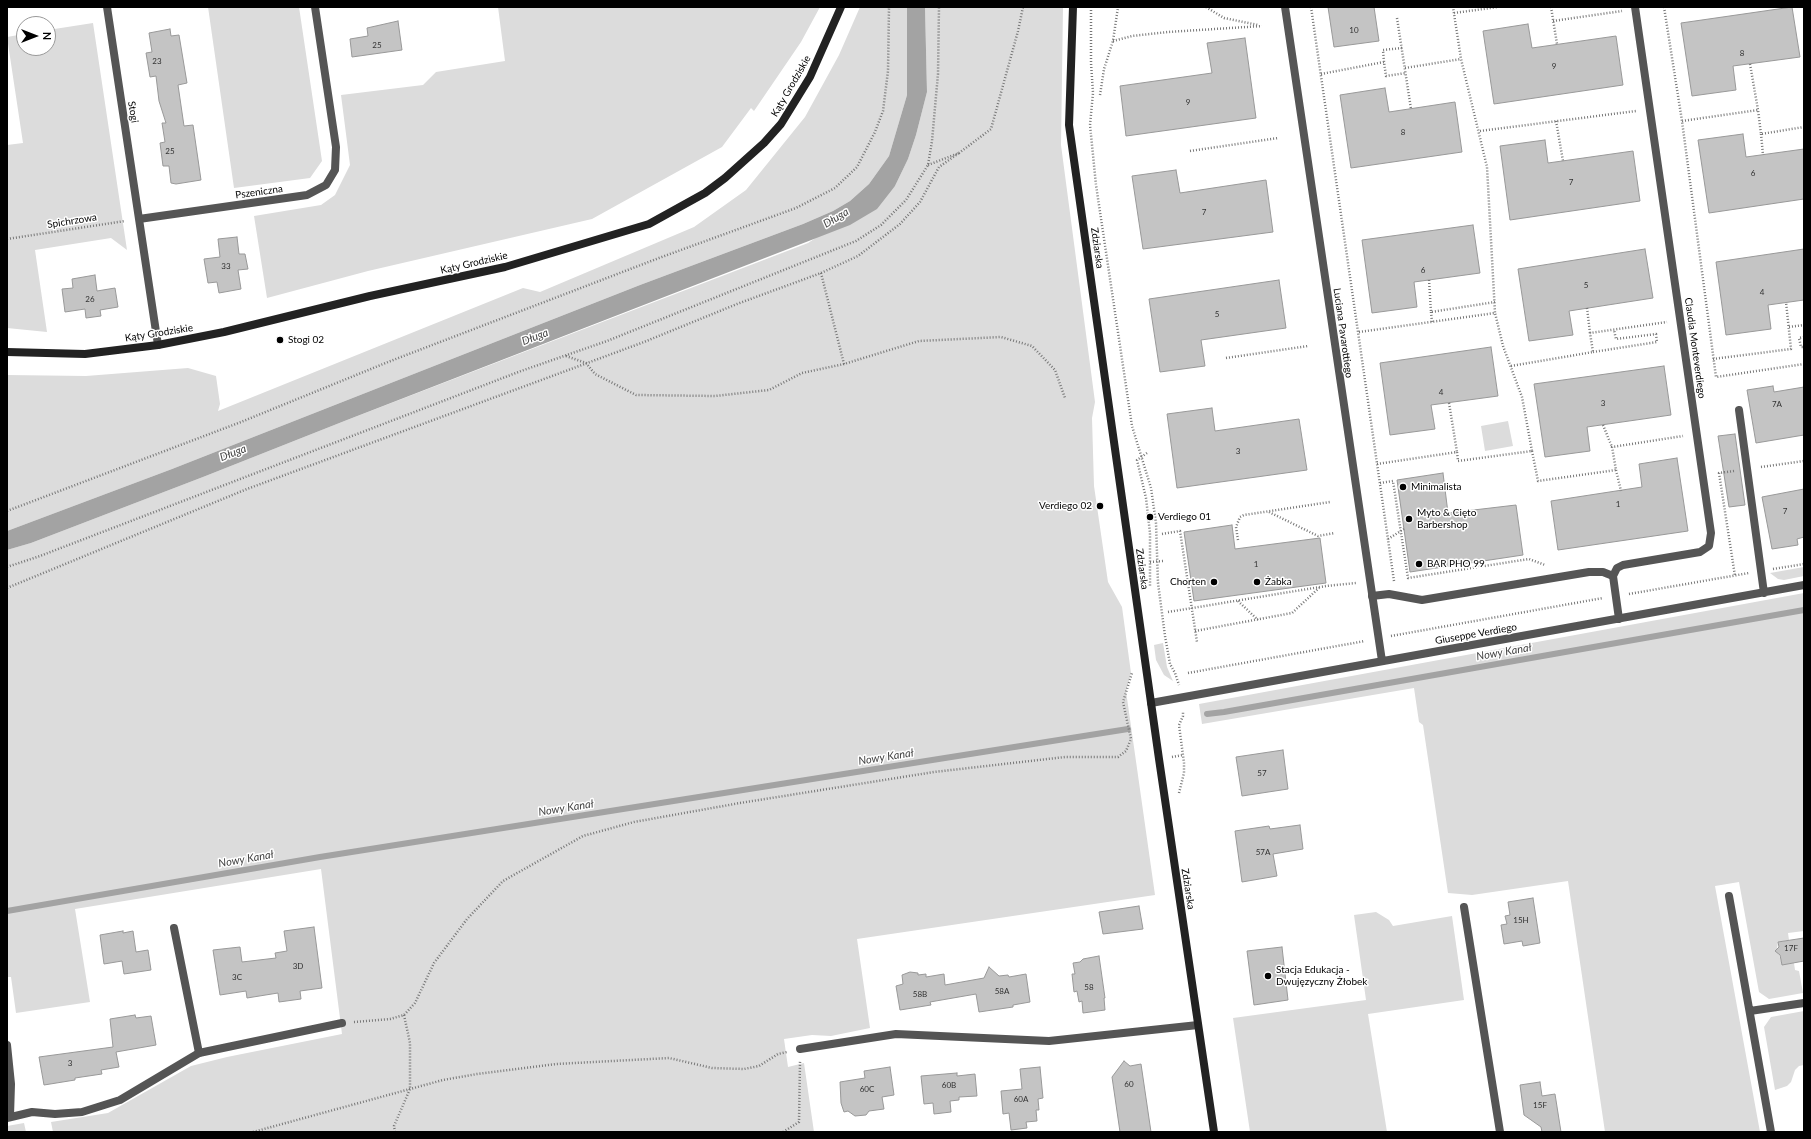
<!DOCTYPE html>
<html>
<head>
<meta charset="utf-8">
<style>
  body { margin:0 }
  #map { position:relative; width:1811px; height:1139px; overflow:hidden; background:#fff; font-family:Lato,sans-serif }
  canvas { display:block }
  .frame { position:absolute; inset:0; border:8px solid #000; pointer-events:none }
  .north { position:absolute; left:16px; top:16px; width:40px; height:40px; box-sizing:border-box; background:#fff; border:1px solid #999; border-radius:50%; rotate:90deg; font-size:11px; font-weight:700; line-height:16px; text-align:center; color:#000 }
  .north::after { content:''; display:block; margin:auto; width:14px; height:18px; background:#000; clip-path:polygon(50% 0,100% 100%,50% 72%,0 100%) }
</style>
</head>
<body>
<div id="map">
<canvas width="1811" height="1139"></canvas>
<div class="frame"></div>
<div class="north">N</div>
</div>
<script>
const ctx = document.querySelector('canvas').getContext('2d');
ctx.lineJoin = 'round';
function fillPath(path, color) { ctx.fillStyle = color; ctx.fill(path, 'evenodd'); }
const toPath = rows => new Path2D(rows.map(r => 'M' + r).join(''));
function stroke(path, color, width, dash) { ctx.strokeStyle = color; ctx.lineWidth = width; ctx.lineCap = dash ? 'butt' : 'round'; ctx.setLineDash(dash || []); ctx.stroke(path); }
function label(font, color, halo, rows, align = 'center') {
  ctx.font = font + ' Lato,sans-serif'; ctx.lineWidth = 3; ctx.setLineDash([]); ctx.textBaseline = 'middle'; ctx.strokeStyle = halo; ctx.fillStyle = color; for (const [text, x, y, turn = 0] of rows) {
    ctx.save(); ctx.translate(x, y); ctx.rotate((+turn || 0) * Math.PI / 180); ctx.textAlign = isNaN(turn) ? turn : align; if (halo) ctx.strokeText(text, 0, 0); ctx.fillText(text, 0, 0); ctx.restore();
  }
}
fillPath(toPath([
  [208,7,299,7,322,161,310,178,234,188],
  [498,7,820,7,801,42,754,111,751,108,722,147,592,219,368,271,267,298,254,216,321,205,335,195,350,165,341,95,423,85,436,72,505,61],
  [860,7,907,7,907,95,889,156,869,184,850,201,833,211,803,224,640,285,172,469,7,531,7,375,86,376,188,368,216,376,220,404,218,411,523,288,540,292,694,227,746,190,805,117,839,55],
  [925,7,1063,7,1061,145,1095,402,1092,418,1094,486,1108,582,1122,607,1131,673,1126,691,1155,895,857,939,870,1028,831,1036,812,1035,784,1039,788,1067,804,1063,814,1132,53,1132,51,1122,108,1113,191,1066,227,1057,342,1034,321,869,75,909,90,1002,16,1013,11,977,7,977,7,550,31,543,203,477,347,420,808,243,895,186,908,159,916,135,927,92],
  [93,23,127,250,111,238,35,250,47,332,7,328,7,145,23,143,7,37,24,34,24,48,48,48,48,30],
  [1508,421,1513,446,1485,451,1481,426],
  [1804,567,1804,576,1784,580,1778,579,1770,573],
  [1804,593,1804,931,1788,933,1789,940,1778,942,1777,949,1782,964,1794,963,1795,970,1799,971,1803,993,1769,999,1759,992,1739,882,1715,886,1760,1132,1605,1132,1568,881,1472,895,1448,893,1423,725,1419,722,1414,688,1202,724,1199,704],
  [1163,643,1167,667,1173,681,1164,675,1156,660,1154,645],
  [1376,912,1389,920,1393,926,1452,916,1464,1000,1368,1014,1387,1132,1250,1132,1233,1018,1366,1000,1354,915],
  [1804,1011,1804,1065,1799,1066,1795,1070,1791,1082,1787,1086,1775,1090,1764,1027,1771,1017],
  [24,1123,26,1132,7,1132,7,1126]
]), '#dcdcdc');
fillPath(toPath([
  [907,7,925,7,927,92,916,135,908,159,895,186,877,209,850,225,347,420,203,477,31,543,7,550,7,531,172,469,640,285,803,224,833,211,850,201,869,184,889,156,907,95]
]), '#a3a3a3');
stroke(toPath([
  [1207,714,1224,712,1804,610],
  [7,911,320,857,1128,729]
]), '#a3a3a3', 6);
const building = toPath([
  [1328,7,1374,7,1379,41,1334,47,1328,7],
  [1792,7,1800,57,1733,66,1736,90,1692,96,1681,23,1792,7],
  [398,21,402,50,352,57,350,39,368,36,367,28,398,21],
  [1528,24,1532,48,1616,36,1623,85,1494,104,1483,31,1528,24],
  [170,29,171,36,179,35,187,83,178,85,184,126,193,125,201,180,176,184,171,183,169,166,163,166,160,143,165,142,162,123,166,123,159,101,156,76,150,77,146,53,152,52,149,33,170,29],
  [1245,38,1256,118,1126,136,1120,86,1212,73,1207,43,1245,38],
  [1385,88,1389,112,1455,102,1462,152,1351,168,1340,95,1385,88],
  [1743,134,1746,157,1804,149,1804,199,1709,213,1698,140,1743,134],
  [1545,140,1548,163,1633,151,1640,201,1510,220,1500,146,1545,140],
  [1176,170,1180,193,1266,180,1273,232,1143,249,1132,176,1176,170],
  [1473,225,1480,273,1414,282,1417,307,1372,313,1362,240,1473,225],
  [237,237,239,254,245,254,248,269,238,270,241,289,219,293,217,282,208,283,204,259,220,257,218,239,237,237],
  [1645,249,1653,298,1569,311,1573,335,1529,341,1518,269,1645,249],
  [1804,249,1804,300,1768,305,1771,329,1726,335,1716,262,1804,249],
  [95,275,97,291,115,288,118,307,100,310,101,316,86,318,85,309,65,312,62,289,73,288,72,279,95,275],
  [1279,280,1286,328,1201,340,1205,366,1160,372,1149,299,1279,280],
  [1491,347,1498,396,1431,405,1435,429,1390,435,1380,363,1491,347],
  [1664,366,1671,415,1587,427,1590,451,1545,457,1534,384,1664,366],
  [1773,386,1774,392,1804,387,1804,435,1756,443,1747,390,1773,386],
  [1212,408,1215,431,1299,419,1307,470,1177,488,1167,414,1212,408],
  [1735,434,1745,505,1729,507,1718,436,1735,434],
  [1677,458,1688,531,1558,550,1551,501,1642,487,1639,464,1677,458],
  [1443,473,1448,513,1516,505,1523,555,1410,572,1397,480,1443,473],
  [1804,489,1804,537,1797,539,1798,545,1772,549,1762,497,1804,489],
  [1232,525,1235,549,1320,538,1326,583,1194,601,1184,532,1232,525],
  [1283,750,1288,789,1242,796,1236,757,1283,750],
  [1300,825,1303,849,1273,854,1277,876,1242,882,1235,831,1269,826,1270,829,1300,825],
  [1533,898,1540,943,1523,946,1522,941,1504,944,1501,925,1507,924,1505,916,1510,915,1508,902,1533,898],
  [1139,906,1143,929,1103,934,1099,912,1139,906],
  [314,927,322,988,300,991,301,999,279,1002,278,993,247,998,246,991,220,995,213,950,240,947,242,962,276,958,275,953,287,951,284,931,314,927],
  [123,931,123,933,133,931,136,952,148,950,151,970,124,974,122,961,104,964,100,935,123,931],
  [1804,938,1804,961,1782,965,1780,955,1775,951,1779,947,1778,942,1804,938],
  [1282,947,1288,1000,1254,1005,1247,951,1282,947],
  [1099,956,1105,998,1104,998,1105,1010,1083,1013,1082,1001,1079,1002,1077,991,1074,992,1072,974,1075,974,1073,963,1080,962,1083,959,1099,956],
  [989,967,999,976,1008,975,1009,977,1026,974,1030,1002,1013,1005,1013,1007,979,1012,976,994,930,1002,931,1005,900,1010,896,986,903,984,902,975,910,972,918,973,918,975,926,974,926,977,944,974,945,985,984,978,989,967],
  [135,1015,136,1018,151,1016,156,1045,116,1052,119,1067,101,1070,102,1074,75,1078,75,1080,44,1085,39,1057,113,1047,110,1019,135,1015],
  [1124,1061,1130,1066,1141,1064,1151,1132,1120,1132,1112,1077,1124,1061],
  [890,1067,894,1095,882,1097,884,1109,869,1111,866,1115,855,1116,848,1111,844,1112,841,1103,840,1082,865,1078,864,1071,890,1067],
  [1040,1067,1043,1098,1038,1099,1039,1110,1036,1110,1037,1121,1026,1122,1027,1128,1011,1130,1009,1113,1003,1114,1001,1091,1022,1089,1020,1069,1040,1067],
  [957,1073,957,1076,975,1074,977,1096,959,1097,959,1100,950,1101,951,1112,934,1114,933,1103,924,1104,921,1076,957,1073],
  [1540,1082,1542,1096,1555,1094,1561,1132,1542,1132,1541,1127,1524,1115,1520,1085,1540,1082]
]);
fillPath(building, '#c4c4c4');
stroke(building, '#999', 1);
stroke(toPath([
  [1091,7,1091,63,1093,93,1090,125,1096,185,1132,426,1151,488,1156,523,1158,583,1165,636,1170,664,1175,673,1179,685],
  [1206,7,1224,18,1258,25],
  [1311,7,1394,581],
  [1551,7,1557,44],
  [1664,7,1682,121,1716,377,1804,364],
  [1454,13,1498,7],
  [1397,18,1411,109],
  [1553,21,1622,11],
  [1113,41,1132,36,1168,32,1262,26],
  [1402,48,1383,50,1384,62,1386,76,1406,73],
  [1750,64,1758,110],
  [1405,68,1461,59],
  [1321,74,1384,62],
  [1100,95,1104,69,1113,41,1118,7],
  [1556,121,1563,161],
  [1682,121,1758,110,1761,134,1804,127],
  [1480,131,1636,111],
  [1761,134,1763,155],
  [1190,151,1278,138],
  [928,165,959,153,991,129,1018,31,1023,7],
  [7,239,125,221],
  [821,273,844,364,919,341,1001,337,1032,346,1055,370,1065,398],
  [1429,280,1431,312,1495,302],
  [1587,308,1590,333],
  [1431,312,1432,322],
  [1789,327,1804,325],
  [1359,332,1495,313,1487,167,1461,59,1453,7],
  [1804,337,1799,338,1801,347,1804,347],
  [1593,352,1657,342,1656,334,1616,339,1614,330],
  [566,356,586,363,595,374,636,395,715,396,769,390,802,373,844,364],
  [1226,358,1308,346],
  [1713,359,1791,349,1786,302],
  [1511,366,1593,352,1590,333,1667,322],
  [1449,403,1457,452],
  [1603,425,1612,447],
  [1532,451,1538,481,1616,470,1612,447,1683,436],
  [1147,453,1137,460,1146,498,1150,533,1150,587],
  [1377,464,1457,452,1458,461,1532,451,1522,397,1503,346,1495,313],
  [1761,467,1804,461],
  [1616,470,1621,491],
  [1734,471,1719,473,1735,576],
  [1380,483,1393,481,1408,578,1529,559,1545,565],
  [7,511,241,422,388,362,659,258,796,208,835,188,857,167,875,132,883,111,888,71,889,7],
  [1269,512,1318,536,1335,533],
  [1162,534,1180,531,1197,642],
  [1388,539,1404,529],
  [1238,540,1236,527,1240,517,1244,515,1330,502],
  [1150,562,1163,561],
  [7,567,40,556,521,371,607,341,856,241,881,225,906,200,928,165,932,141,938,74,939,7],
  [1773,569,1804,564],
  [7,588,247,489,644,342,737,304,821,273,858,256,900,224,920,202,939,167,959,153],
  [1629,594,1749,573],
  [1238,601,1258,620],
  [1168,612,1326,586,1356,583],
  [1195,631,1292,613,1319,588],
  [1391,636,1603,598],
  [1188,673,1365,641],
  [1172,757,1183,755],
  [1179,793,1184,773,1184,763,1179,725,1183,716,1183,712],
  [354,1022,390,1019,404,1015,415,1003,434,963,467,919,503,881,583,836,634,822,740,803,934,772,1065,757,1118,757,1126,751,1131,739,1123,702,1132,673],
  [253,1132,443,1080,477,1074,556,1064,669,1058,712,1068,744,1069,759,1066,778,1054,787,1052],
  [395,1132,394,1126,410,1089,410,1043,404,1015],
  [783,1132,799,1122,800,1061]
]), '#777', 2.5, [1, 2]);
stroke(toPath([
  [1372,596,1389,594,1422,600,1589,572,1603,572,1613,576],
  [1729,896,1771,1132],
  [1464,907,1500,1132],
  [174,928,199,1053],
  [1750,1011,1804,1003],
  [800,1049,896,1034,1049,1041,1198,1025]
]), '#555', 8);
stroke(toPath([
  [107,7,158,345],
  [1285,7,1382,661],
  [139,219,307,195,326,185,335,170,336,147,315,7],
  [1739,410,1764,593],
  [1619,619,1613,576,1617,568,1623,565,1700,552,1709,546,1711,533,1635,7],
  [1151,703,1804,585],
  [7,1045,11,1084,10,1116],
  [7,1118,32,1112,55,1114,82,1112,120,1100,199,1053,342,1023]
]), '#555', 8);
stroke(toPath([
  [1073,7,1069,125,1159,759,1214,1132],
  [7,352,85,354,158,345,224,332,370,296,505,267,649,224,705,193,725,178,764,143,781,124,810,77,841,7]
]), '#222', 8);
for (const [x, y, r, color] of [
  [280,340,4,"#000"],
  [1403,487,4,"#000"],
  [1100,506,4,"#000"],
  [1150,517,4,"#000"],
  [1409,519,4,"#000"],
  [1419,564,4,"#000"],
  [1214,582,4,"#000"],
  [1257,582,4,"#000"],
  [1268,976,4,"#000"]
]) { const dot = new Path2D(); dot.arc(x, y, r, 0, 2 * Math.PI); ctx.fillStyle = color; ctx.fill(dot); stroke(dot, '#fff', 1.5); }
label('8px', '#313131', null, [
  ["10",1354,30],
  ["25",377,45],
  ["8",1742,53],
  ["23",157,61],
  ["9",1554,66],
  ["9",1188,102],
  ["8",1403,132],
  ["25",170,151],
  ["6",1753,173],
  ["7",1571,182],
  ["7",1204,212],
  ["33",226,266],
  ["6",1423,270],
  ["5",1586,285],
  ["4",1762,292],
  ["26",90,299],
  ["5",1217,314],
  ["4",1441,392],
  ["3",1603,403],
  ["7A",1777,404],
  ["3",1238,451],
  ["1",1618,504],
  ["7",1785,511],
  ["1",1256,564],
  ["57",1262,773],
  ["57A",1263,852],
  ["15H",1521,920],
  ["17F",1791,948],
  ["3D",298,966],
  ["3C",237,977],
  ["58",1089,987],
  ["58A",1002,991],
  ["58B",920,994],
  ["3",70,1063],
  ["60",1129,1084],
  ["60B",949,1085],
  ["60C",867,1089],
  ["60A",1021,1099],
  ["15F",1540,1105]
]);
label('10px', '#000', '#fff', [
  ["Kąty Grodziskie",791,86,-60],
  ["Stogi",133,112,81],
  ["Pszeniczna",259,192,-8],
  ["Spichrzowa",72,221,-9],
  ["Zdziarska",1097,248,82],
  ["Kąty Grodziskie",474,263,-13],
  ["Kąty Grodziskie",159,333,-9],
  ["Luciana Pavarottiego",1343,333,82],
  ["Claudia Monteverdiego",1695,348,82],
  ["Zdziarska",1142,569,82],
  ["Giuseppe Verdiego",1476,634,-10],
  ["Zdziarska",1188,889,81]
]);
label('10px', '#000', '#fff', [
  ["Stogi 02",288,340],
  ["Minimalista",1411,487],
  ["Verdiego 02",1092,506,"right"],
  ["Myto & Cięto",1417,513],
  ["Barbershop",1417,525],
  ["Verdiego 01",1158,517],
  ["BAR PHO 99",1427,564],
  ["Chorten",1206,582,"right"],
  ["Żabka",1265,582],
  ["Stacja Edukacja -",1276,970],
  ["Dwujęzyczny Żłobek",1276,982]
], 'left');
label('italic 11px', '#444', '#fff', [
  ["Długa",836,218,-31],
  ["Długa",535,337,-21],
  ["Długa",233,453,-21],
  ["Nowy Kanał",1504,652,-10],
  ["Nowy Kanał",886,757,-9],
  ["Nowy Kanał",566,808,-9],
  ["Nowy Kanał",246,859,-10]
]);
</script>
</body>
</html>
